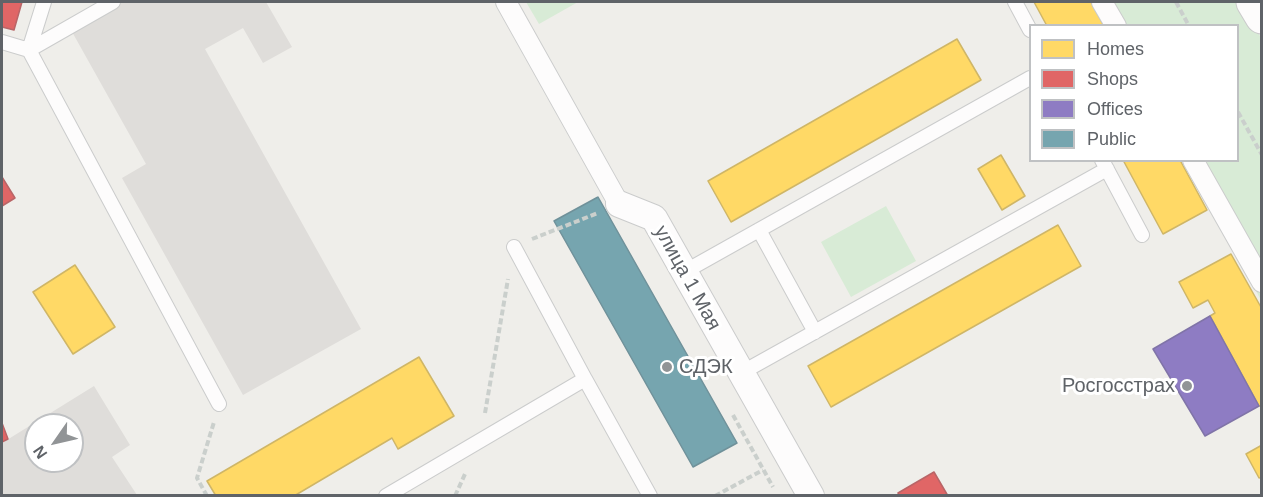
<!DOCTYPE html>
<html>
<head>
<meta charset="utf-8">
<style>
  body { margin:0 }
  #map { position:relative; width:1263px; height:497px; overflow:hidden; background:#efeeea; font-family:Arial,sans-serif }
  canvas { display:block }
  .frame { position:absolute; inset:0; border:3px solid #5f6368; pointer-events:none }
  .legend { position:absolute; left:1029px; top:24px; width:210px; height:138px; box-sizing:border-box; background:#fff; border:2px solid #bfc1c3; margin:0; padding:8px 10px; list-style:none; font-size:18px; color:#5f6368 }
  .legend li { display:flex; align-items:center; gap:12px; height:30px }
  .legend b { width:30px; border:2px solid #bfc1c3 }
  .north { position:absolute; left:24px; top:413px; width:60px; height:60px; box-sizing:border-box; background:#fff; border:2px solid #bfc1c3; border-radius:50%; rotate:236deg; font-size:16px; font-weight:700; line-height:24px; text-align:center; color:#5f6368 }
  .north::after { content:''; display:block; margin:auto; width:21px; height:27px; background:#919496; clip-path:polygon(50% 0,100% 100%,50% 72%,0 100%) }
</style>
</head>
<body>
<div id="map">
<canvas width="1263" height="497"></canvas>
<div class="frame"></div>
<ul class="legend">
<li><b style="height:16px;background:#ffd966"></b>Homes</li>
<li><b style="height:16px;background:#e06666"></b>Shops</li>
<li><b style="height:16px;background:#8e7cc3"></b>Offices</li>
<li><b style="height:16px;background:#76a5af"></b>Public</li>
</ul>
<div class="north">N</div>
</div>
<script>
const ctx = document.querySelector('canvas').getContext('2d');
ctx.lineJoin = 'round';
function fillPath(path, color) { ctx.fillStyle = color; ctx.fill(path, 'evenodd'); }
const toPath = rows => new Path2D(rows.map(r => 'M' + r).join(''));
function stroke(path, color, width, dash) { ctx.strokeStyle = color; ctx.lineWidth = width; ctx.lineCap = dash ? 'butt' : 'round'; ctx.setLineDash(dash || []); ctx.stroke(path); }
function label(font, color, halo, rows, align = 'center') {
  ctx.font = font + ' Arial,sans-serif'; ctx.lineWidth = 6; ctx.setLineDash([]); ctx.textBaseline = 'middle'; ctx.strokeStyle = halo; ctx.fillStyle = color; for (const [text, x, y, turn = 0] of rows) {
    ctx.save(); ctx.translate(x, y); ctx.rotate((+turn || 0) * Math.PI / 180); ctx.textAlign = isNaN(turn) ? turn : align; if (halo) ctx.strokeText(text, 0, 0); ctx.fillText(text, 0, 0); ctx.restore();
  }
}
fillPath(toPath([
  [123,2,266,2,292,47,263,63,243,28,205,49,361,329,243,395,122,178,146,164,71,30],
  [94,386,130,445,112,457,137,495,2,496,2,443],
  [36,425,72,425,72,461,36,461]
]), '#dfddda');
fillPath(toPath([
  [526,2,578,2,539,24],
  [1095,2,1242,2,1261,38,1261,300,1184,161,1238,160,1238,26,1109,25],
  [886,206,916,261,851,297,821,242]
]), '#d8ebd6');
const homes = toPath([
  [1034,2,1091,2,1104,26,1047,26,1034,2],
  [957,39,981,80,731,222,708,181,957,39],
  [1001,155,1025,196,1002,210,978,169,1001,155],
  [1123,160,1180,160,1207,210,1163,234,1123,160],
  [1058,225,1081,266,831,407,808,366,1058,225],
  [1231,254,1262,309,1262,405,1259,406,1210,316,1215,313,1208,300,1193,308,1179,282,1231,254],
  [75,265,115,327,73,354,33,292,75,265],
  [419,357,454,416,398,449,392,438,294,496,216,496,207,481,419,357],
  [1262,445,1262,477,1259,478,1246,454,1262,445]
]);
fillPath(homes, '#ffd966');
stroke(homes, '#cfb667', 1.5);
const shops = toPath([
  [2,2,22,2,14,30,2,27,2,2],
  [2,177,15,198,2,206,2,177],
  [2,423,8,439,2,442,2,423],
  [934,472,948,496,899,496,898,493,934,472]
]);
fillPath(shops, '#e06666');
stroke(shops, '#b96567', 1.5);
const offices = toPath([
  [1210,316,1259,406,1205,436,1153,349,1210,316]
]);
fillPath(offices, '#8e7cc3');
stroke(offices, '#8074a8', 1.5);
const public = toPath([
  [598,197,737,443,693,467,554,221,598,197]
]);
fillPath(public, '#76a5af');
stroke(public, '#6f919a', 1.5);
const service = toPath([
  [113,2,29,50,219,404],
  [1015,2,1030,30],
  [2,42,29,50,44,2],
  [1102,160,1142,235],
  [759,230,815,332],
  [514,247,585,379],
  [684,272,1030,78],
  [741,373,1107,169],
  [386,496,585,379,650,496]
]);
const pedestrian = toPath([
  [506,2,619,204],
  [1102,2,1116,26],
  [1193,160,1262,282]
]);
const minor = toPath([
  [619,204,654,218,811,496]
]);
const secondary = toPath([
  [1253,2,1262,17]
]);
stroke(service, '#cbcccc', 16);
stroke(pedestrian, '#cbcccc', 22);
stroke(minor, '#cbcccc', 28);
stroke(secondary, '#cacacb', 35);
stroke(toPath([
  [1176,2,1189,26],
  [1238,112,1262,155],
  [532,239,598,213],
  [485,413,508,279],
  [733,415,773,487],
  [207,496,197,478,214,422],
  [455,496,465,474],
  [715,496,763,470]
]), '#cacfcc', 4, [6, 3]);
stroke(service, '#fdfcfc', 14);
stroke(pedestrian, '#fdfcfc', 20);
stroke(minor, '#fdfcfc', 26);
stroke(secondary, '#fdfcfc', 33);
for (const [x, y, r, color] of [
  [667,367,6,"#919496"],
  [1187,386,6,"#919496"]
]) { const dot = new Path2D(); dot.arc(x, y, r, 0, 2 * Math.PI); ctx.fillStyle = color; ctx.fill(dot); stroke(dot, '#fff', 2); }
label('20px', '#5f6368', '#fff', [
  ["улица 1 Мая",687,278,61]
]);
label('20px', '#5f6368', '#fff', [
  ["СДЭК",679,367],
  ["Росгосстрах",1175,386,"right"]
], 'left');
</script>
</body>
</html>
